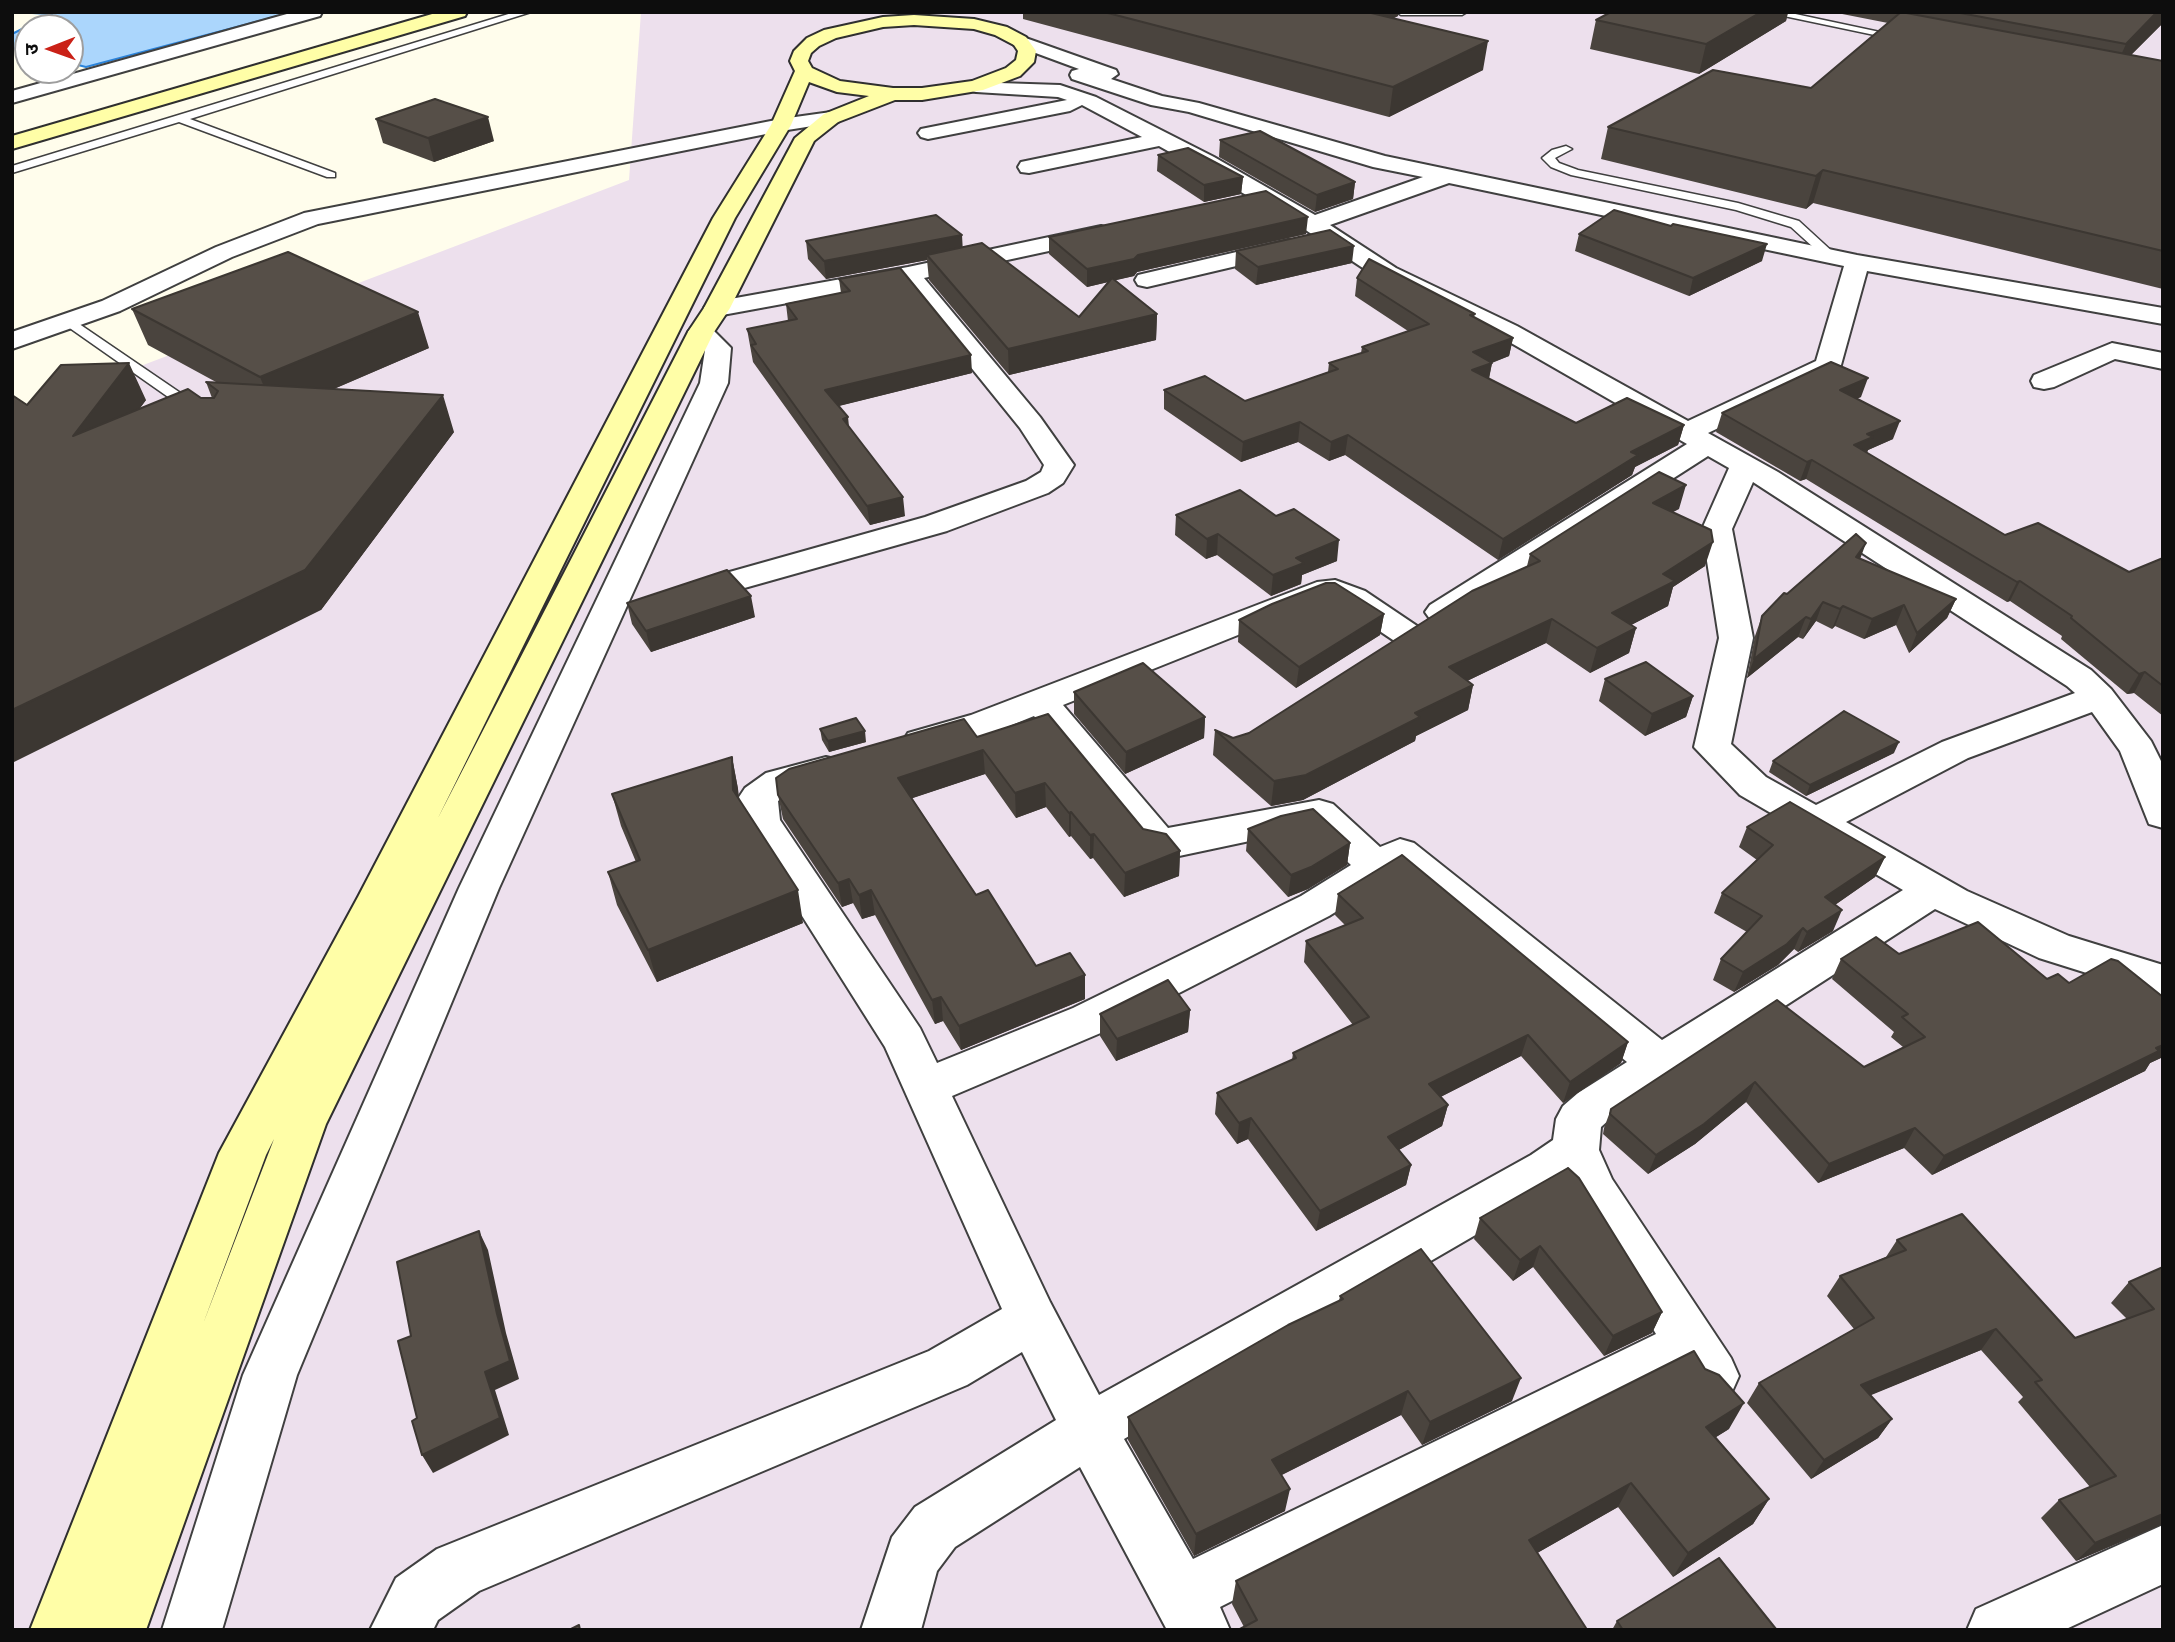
<!DOCTYPE html>
<html>
<head>
<meta charset="utf-8">
<style>
  body { margin:0 }
  #map { position:relative; width:2175px; height:1642px; overflow:hidden; background:#fffdec; font-family:"Playfair Display","Noto Sans Devanagari",serif }
  canvas { display:block }
  .frame { position:absolute; inset:0; border:14px solid #0d0d0d; pointer-events:none }
  .north { position:absolute; left:14px; top:14px; width:70px; height:70px; box-sizing:border-box; background:#fff; border:2px solid #9e9e9e; border-radius:50%; rotate:269deg; font-size:19px; font-weight:700; line-height:28px; text-align:center; color:#0d0d0d }
  .north::after { content:''; display:block; margin:auto; width:24px; height:32px; background:#ca2117; clip-path:polygon(50% 0,100% 100%,50% 72%,0 100%) }
</style>
</head>
<body>
<div id="map">
<canvas width="2175" height="1642"></canvas>
<div class="frame"></div>
<div class="north">उ</div>
</div>
<script>
const ctx = document.querySelector('canvas').getContext('2d');
ctx.lineJoin = 'round';
function fillPath(path, color) { ctx.fillStyle = color; ctx.fill(path, 'evenodd'); }
const toPath = rows => new Path2D(rows.map(r => 'M' + r).join(''));
function stroke(path, color, width, dash) { ctx.strokeStyle = color; ctx.lineWidth = width; ctx.lineCap = dash ? 'butt' : 'round'; ctx.setLineDash(dash || []); ctx.stroke(path); }
fillPath(toPath([
  [641,12,2163,12,2163,1630,12,1630,12,415,629,180]
]), '#ede0ed');
const water = toPath([
  [12,12,293,12,86,67,70,63,70,28,28,28,28,52,12,48,12,34,52,14,12,12]
]);
fillPath(water, '#abd6fc');
stroke(water, '#2b83da', 2);
const lane = toPath([
  [515,12,531,12,190,119,335,173,335,177,327,177,179,122,12,173,12,166,515,12],
  [1396,12,1467,12,1462,15,1401,15,1396,12],
  [1765,12,1786,12,1908,38,1903,41,1765,12],
  [1566,146,1572,149,1555,158,1559,163,1578,170,1738,203,1799,221,1835,254,1829,258,1824,257,1791,227,1736,210,1571,175,1551,167,1542,158,1552,150,1566,146],
  [69,317,201,407,204,410,201,413,191,413,64,324,64,318,69,317]
]);
const street = toPath([
  [294,12,322,12,320,16,12,103,12,91,294,12],
  [1020,36,1116,70,1118,74,1111,79,1162,96,1199,103,1385,156,1857,255,2163,308,2163,324,1867,271,1841,365,1837,371,1708,433,1778,472,2091,670,2111,689,2151,741,2163,765,2163,828,2149,824,2120,751,2092,712,1968,758,1846,822,1967,891,2069,936,2163,965,2163,997,2039,958,1935,909,1610,1119,1601,1127,1599,1150,1612,1179,1731,1358,1739,1376,1731,1394,1712,1401,1693,1394,1681,1374,1220,1607,1230,1630,1167,1630,1080,1467,955,1547,937,1571,921,1630,861,1630,892,1537,915,1507,1056,1420,1022,1352,967,1385,479,1591,438,1620,433,1630,370,1630,396,1578,437,1549,929,1351,1002,1309,885,1047,742,821,739,797,745,788,766,773,826,757,839,760,845,769,839,778,792,791,778,801,780,820,920,1028,937,1063,1073,1008,1301,896,1351,865,1311,828,1179,856,1158,856,1144,852,1034,716,997,731,921,753,908,749,903,741,908,733,971,715,1317,582,1335,580,1365,591,1420,628,1425,635,1420,642,1408,645,1396,642,1341,605,1331,600,1323,601,1063,705,1168,828,1319,800,1333,804,1380,847,1400,839,1414,843,1662,1040,1903,890,1740,795,1694,747,1719,638,1702,529,1729,468,1708,456,1454,619,1442,622,1430,619,1425,612,1430,605,1687,444,1499,336,1378,278,1289,219,1159,146,1029,173,1021,172,1018,167,1021,162,1142,137,1082,105,1070,111,928,139,921,137,918,133,921,129,1067,100,1058,97,976,92,969,90,966,86,969,82,1060,85,1096,97,1214,157,1315,215,1423,177,1373,167,1189,112,1151,105,1072,79,1070,75,1072,71,1079,69,1014,45,1011,41,1020,36],
  [1449,183,1844,266,1816,361,1688,421,1517,326,1396,268,1330,225,1449,183],
  [1753,482,2067,686,2075,693,1942,742,1816,805,1766,777,1731,744,1753,638,1732,529,1753,482],
  [1398,873,1627,1062,1578,1093,1563,1106,1556,1119,1553,1140,1531,1155,1099,1395,1050,1302,952,1096,1103,1032,1329,916,1398,873],
  [1565,1183,1656,1334,1193,1559,1124,1439,1565,1183],
  [831,112,838,114,841,118,838,122,781,131,318,224,232,257,120,311,12,349,12,332,102,301,216,247,304,213,781,119,831,112],
  [1101,226,1109,228,1113,233,1109,238,924,278,1040,417,1074,465,1063,483,1048,493,947,531,748,587,737,590,726,587,721,580,726,573,925,517,1026,481,1041,472,1044,465,1020,428,902,282,717,316,708,313,704,308,708,303,908,267,1101,226],
  [1288,240,1296,242,1300,247,1296,252,1147,287,1138,285,1135,280,1138,275,1288,240],
  [701,324,710,327,731,348,728,383,499,888,297,1375,222,1630,162,1630,243,1375,459,888,700,383,705,350,688,332,692,327,701,324],
  [2112,343,2163,353,2163,369,2115,359,2054,387,2044,389,2034,387,2031,381,2034,375,2112,343],
  [2163,1525,2163,1584,2064,1630,1967,1630,1976,1609,2163,1525]
]);
const secondary = toPath([
  [439,12,467,12,465,16,12,149,12,136,439,12],
  [914,15,974,19,1007,27,1026,37,1036,51,1034,62,1020,76,983,90,922,100,895,100,838,122,814,141,730,308,714,332,326,1124,146,1630,30,1630,219,1153,358,897,713,218,771,125,795,71,790,61,794,51,807,38,824,30,883,17,914,15],
  [914,25,974,29,995,35,1014,45,1018,51,1016,60,1006,68,972,81,922,88,893,88,840,81,812,68,808,61,811,53,819,46,836,38,883,27,914,25],
  [809,82,837,92,869,96,824,114,795,138,704,308,688,332,438,818,735,218,791,125,809,82],
  [274,1139,203,1324,266,1155,274,1139]
]);
stroke(lane, '#404040', 3);
stroke(street, '#404040', 4);
stroke(secondary, '#2f2f2f', 4);
fillPath(lane, '#fff');
fillPath(street, '#fff');
fillPath(secondary, '#fffea7');
fillPath(toPath([
  [1023,12,1398,12,1398,16,1393,18,1483,70,1389,117,1023,19],
  [1611,12,1788,12,1786,21,1699,74,1590,49,1596,20],
  [1832,12,2163,12,2163,23,2131,55,2163,61,2163,289,1813,203,1806,209,1601,159,1608,127,1811,88,1888,23],
  [376,119,494,141,434,162,383,143],
  [1220,140,1355,182,1353,199,1315,212,1219,157],
  [1158,155,1243,177,1241,194,1204,202,1157,171],
  [1306,234,1137,272,1134,276,1115,280,1157,314,1156,340,1009,375,929,280,927,260,826,279,808,259,806,241,963,247,1079,317,1108,282,1087,287,1049,254,1049,237],
  [1579,234,1762,261,1689,296,1575,251],
  [1236,251,1352,263,1256,285,1235,269],
  [1357,278,1475,314,1474,317,1513,338,1509,356,1492,363,1489,379,1576,423,1684,425,1678,445,1635,467,1632,475,1498,560,1345,455,1329,461,1298,442,1241,462,1164,409,1164,390,1245,401,1328,372,1329,363,1361,353,1362,347,1408,331,1355,296],
  [839,279,972,373,838,406,849,427,905,516,870,525,753,362,747,329,788,321,786,304,841,293],
  [132,309,429,348,334,389,454,432,321,610,27,405,146,400,139,409,201,398,212,398,206,382,216,382,148,345],
  [1861,397,1856,399,1893,439,1868,450,1867,453,2005,535,2129,572,2163,558,2163,716,2134,693,2127,694,2061,639,2062,636,2010,601,2007,602,1806,479,1800,481,1716,432,1722,413],
  [1679,509,1672,512,1705,566,1673,587,1668,606,1631,625,1636,628,1629,653,1590,673,1546,643,1467,681,1473,685,1468,710,1416,736,1415,741,1303,800,1271,806,1213,755,1215,730,1233,738,1249,733,1527,566,1530,554],
  [1176,515,1337,561,1302,575,1301,584,1271,596,1217,555,1206,559,1175,535],
  [1860,559,1956,599,1947,618,1909,653,1896,625,1864,639,1835,626,1832,629,1816,621,1803,639,1798,637,1747,678,1755,636,1762,616,1787,594],
  [627,603,755,617,651,652,632,624],
  [1384,614,1380,635,1296,688,1238,642,1239,620],
  [1605,679,1693,696,1686,717,1645,736,1599,701],
  [1074,692,1205,717,1204,738,1125,774,1074,714],
  [820,729,866,742,829,752,822,740],
  [977,737,1180,851,1179,876,1124,897,1093,858,1090,859,1071,836,1069,837,1046,807,1016,818,985,774,912,798,976,895,1036,966,1085,975,1085,999,961,1050,943,1021,935,1024,875,915,862,919,853,903,842,907,783,819,778,795],
  [1894,753,1806,796,1769,772,1773,761],
  [732,757,738,789,739,799,803,923,657,982,617,905,608,872,636,862,621,826,612,794],
  [1747,827,1885,857,1875,877,1835,905,1833,931,1798,952,1794,949,1778,965,1734,992,1713,980,1721,959,1747,932,1714,913,1722,893,1757,860,1739,847],
  [1248,829,1350,843,1347,865,1308,889,1288,897,1246,851],
  [1338,894,1628,1042,1621,1063,1563,1103,1521,1056,1440,1097,1448,1105,1442,1126,1399,1150,1411,1165,1406,1185,1316,1231,1248,1139,1237,1144,1215,1114,1217,1093,1292,1060,1293,1053,1353,1025,1304,962,1306,941,1345,925,1335,915],
  [1899,954,2069,983,2163,997,2163,1057,2150,1063,2145,1071,1932,1175,1904,1148,1818,1183,1746,1102,1695,1144,1648,1174,1603,1134,1604,1128,1611,1109,1777,1000,1864,1067,1903,1047,1891,1037,1894,1032,1832,979,1841,959],
  [1190,1010,1188,1032,1116,1061,1100,1036,1100,1014],
  [1568,1168,1662,1312,1652,1333,1604,1356,1533,1267,1513,1281,1474,1239,1480,1218],
  [1897,1240,2075,1338,2127,1319,2111,1303,2129,1282,2163,1267,2163,1524,2076,1561,2041,1518,2059,1500,2090,1487,2018,1402,2023,1397,1981,1350,1870,1395,1892,1419,1878,1438,1811,1479,1747,1403,1759,1383,1854,1329,1827,1296,1840,1276,1886,1257],
  [1340,1296,1512,1401,1422,1445,1401,1415,1281,1475,1285,1511,1194,1556,1128,1440,1128,1417,1339,1301],
  [1729,1429,1716,1437,1769,1499,1753,1524,1673,1577,1618,1507,1537,1553,1244,1627,1232,1604,1236,1581],
  [1617,1621,1775,1630,1612,1630]
]), '#4a443e');
fillPath(toPath([
  [1358,12,1398,12,1398,16,1355,38],
  [1761,12,1788,12,1786,21,1699,74,1706,44],
  [2157,12,2163,12,2163,23,2113,73,2126,44],
  [1488,41,1483,70,1389,117,1393,87],
  [488,117,494,141,434,162,428,138],
  [1823,170,1813,203,1806,209,1816,176],
  [1243,177,1241,194,1204,202,1204,185],
  [1355,182,1353,199,1315,212,1317,195],
  [1308,217,1306,234,1137,272,1134,276,1087,287,1087,269,1138,255],
  [962,235,963,253,927,255,927,260,826,279,824,261],
  [1767,244,1762,261,1689,296,1693,278],
  [1354,246,1352,263,1256,285,1258,267],
  [418,312,429,348,275,414,260,377],
  [1157,314,1156,340,1009,375,1008,349],
  [1513,338,1509,356,1469,371,1473,352],
  [971,355,972,373,827,409,825,390],
  [129,363,146,400,92,474,73,436],
  [1492,363,1488,382,1472,370],
  [1868,378,1861,397,1833,409,1840,390],
  [443,395,454,432,321,610,12,763,12,710],
  [848,417,850,436,843,419],
  [1900,421,1893,439,1868,450,1865,456,1854,445,1867,434],
  [1300,422,1298,442,1241,462,1243,442],
  [1684,425,1678,445,1635,467,1632,475,1498,560,1503,539,1631,452],
  [1348,435,1345,455,1329,461,1331,442],
  [1812,460,1806,479,1800,481,1807,462],
  [1686,485,1679,509,1646,526,1653,503],
  [903,497,905,516,870,525,867,506],
  [1218,534,1217,555,1206,559,1207,539],
  [1339,540,1337,561,1302,575,1301,584,1271,596,1273,575,1296,558],
  [1713,542,1705,566,1673,587,1668,606,1606,638,1612,613,1663,574],
  [1866,543,1859,562,1856,557],
  [2020,581,2010,601,2007,602,2017,582],
  [751,596,755,617,651,652,646,631],
  [1956,599,1947,618,1909,653,1917,633],
  [1823,602,1816,621,1803,639,1811,619],
  [1904,605,1896,625,1864,639,1872,619],
  [1843,606,1835,626,1832,629,1840,609],
  [1384,614,1380,635,1296,688,1299,667],
  [1806,617,1798,637,1747,678,1754,659],
  [1552,619,1546,643,1444,692,1449,667],
  [1636,628,1629,653,1590,673,1597,648],
  [2145,672,2134,693,2127,694,2139,674],
  [1473,685,1468,710,1416,736,1415,741,1303,800,1271,806,1274,781],
  [1693,696,1686,717,1645,736,1652,714],
  [1205,717,1204,738,1125,774,1126,752],
  [865,731,866,742,829,752,828,741],
  [1899,742,1894,753,1806,796,1810,785],
  [983,750,985,774,901,802,898,778],
  [732,757,738,789,740,822,733,790],
  [1045,783,1046,807,1016,818,1015,793],
  [1071,812,1071,836,1069,837,1069,813],
  [1094,834,1093,858,1090,859,1090,835],
  [1350,843,1347,865,1308,889,1288,897,1291,875],
  [1180,851,1179,876,1124,897,1125,873],
  [1885,857,1875,877,1816,918,1825,897],
  [849,879,853,903,842,907,838,883],
  [798,890,803,923,657,982,648,950],
  [871,890,875,915,862,919,859,895],
  [1842,910,1833,931,1798,952,1807,932],
  [1803,928,1794,949,1778,965,1734,992,1743,972],
  [1085,975,1085,999,961,1050,959,1026],
  [941,997,943,1021,935,1024,932,1000],
  [1190,1010,1188,1032,1116,1061,1117,1039],
  [1528,1035,1521,1056,1423,1106,1429,1084],
  [1628,1042,1621,1063,1563,1103,1570,1082],
  [2163,1045,2163,1057,2150,1063,2145,1071,1932,1175,1944,1156],
  [1755,1082,1746,1102,1695,1144,1648,1174,1656,1155],
  [1448,1105,1442,1126,1384,1158,1388,1137],
  [1251,1118,1248,1139,1237,1144,1239,1123],
  [1915,1128,1904,1148,1818,1183,1829,1164],
  [1411,1165,1406,1185,1316,1231,1320,1211],
  [479,1231,488,1250,506,1333,519,1379,495,1390,509,1435,433,1473,422,1455,485,1372,497,1314],
  [1540,1246,1533,1267,1513,1281,1520,1260],
  [1662,1312,1652,1333,1604,1356,1613,1336],
  [1996,1329,1981,1350,1847,1405,1861,1385],
  [1521,1378,1512,1401,1422,1445,1430,1422],
  [1408,1391,1401,1415,1268,1482,1272,1460],
  [1744,1403,1729,1429,1692,1452,1706,1427],
  [1892,1419,1878,1438,1811,1479,1824,1460],
  [1631,1483,1618,1507,1518,1564,1529,1540],
  [1290,1489,1285,1511,1194,1556,1196,1534],
  [1769,1499,1753,1524,1673,1577,1688,1553],
  [2163,1514,2163,1524,2076,1561,2095,1543]
]), '#3c3732');
const building = toPath([
  [1104,12,1367,12,1488,41,1393,87,1104,12],
  [1611,12,1761,12,1706,44,1596,20,1611,12],
  [1901,12,2163,61,2163,251,1823,170,1816,176,1608,127,1713,70,1811,88,1901,12],
  [1955,12,2157,12,2126,44,1955,12],
  [435,99,488,117,428,138,376,119,435,99],
  [1260,131,1355,182,1317,195,1220,140,1260,131],
  [1188,148,1243,177,1204,185,1158,155,1188,148],
  [1266,191,1308,217,1138,255,1134,259,1087,269,1049,237,1266,191],
  [1614,210,1671,226,1673,224,1767,244,1693,278,1579,234,1614,210],
  [936,215,962,235,824,261,806,241,936,215],
  [1330,230,1354,246,1258,267,1236,251,1330,230],
  [982,243,1079,317,1112,278,1157,314,1008,349,927,255,982,243],
  [288,252,418,312,260,377,132,309,288,252],
  [1369,259,1475,314,1470,315,1513,338,1473,352,1492,363,1472,370,1576,423,1627,398,1684,425,1631,452,1638,455,1503,539,1348,435,1331,442,1300,422,1243,442,1164,390,1205,376,1245,401,1338,369,1329,363,1368,351,1362,347,1429,324,1357,278,1369,259],
  [900,268,971,355,825,390,848,417,843,419,903,497,867,506,751,345,756,344,747,329,797,319,786,304,850,291,839,279,900,268],
  [1831,362,1868,378,1840,390,1900,421,1867,434,1873,437,1854,445,2005,535,2038,523,2129,572,2163,558,2163,686,2145,672,2139,674,2071,618,2072,616,2020,581,2017,582,1812,460,1807,462,1722,413,1831,362],
  [129,363,73,436,188,389,201,398,214,398,218,391,206,382,443,395,305,570,12,710,12,395,27,405,61,365,129,363],
  [1659,472,1686,485,1653,503,1711,530,1713,542,1663,574,1675,581,1612,613,1636,628,1597,648,1552,619,1449,667,1473,685,1415,713,1420,717,1306,775,1274,781,1215,730,1233,738,1249,733,1472,591,1540,561,1530,554,1659,472],
  [1240,490,1276,516,1294,509,1339,540,1296,558,1304,563,1273,575,1218,534,1207,539,1176,515,1240,490],
  [1856,534,1866,543,1856,557,1956,599,1917,633,1904,605,1872,619,1843,606,1840,609,1823,602,1811,619,1806,617,1754,659,1762,616,1784,593,1787,594,1856,534],
  [727,570,751,596,646,631,627,603,727,570],
  [1326,583,1335,583,1384,614,1299,667,1239,620,1272,604,1326,583],
  [1646,662,1693,696,1652,714,1605,679,1646,662],
  [1143,663,1205,717,1126,752,1074,692,1143,663],
  [1844,711,1899,742,1810,785,1773,761,1844,711],
  [1048,714,1143,829,1166,834,1180,851,1125,873,1094,834,1090,835,1071,812,1069,813,1045,783,1015,793,983,750,898,778,976,895,988,890,1036,966,1070,953,1085,975,959,1026,941,997,932,1000,871,890,859,895,849,879,838,883,778,795,776,778,789,769,964,719,977,737,1048,714],
  [856,718,865,731,828,741,820,729,856,718],
  [732,757,733,790,798,890,648,950,608,872,640,860,612,794,732,757],
  [1790,802,1885,857,1825,897,1842,910,1807,932,1803,928,1787,944,1743,972,1721,959,1762,916,1722,893,1773,845,1747,827,1790,802],
  [1313,809,1350,843,1311,867,1291,875,1248,829,1281,816,1313,809],
  [1402,855,1628,1042,1570,1082,1528,1035,1429,1084,1448,1105,1388,1137,1411,1165,1320,1211,1251,1118,1239,1123,1217,1093,1296,1058,1293,1053,1369,1017,1306,941,1363,918,1338,894,1402,855],
  [1978,922,2047,979,2058,974,2069,983,2111,959,2118,961,2163,997,2163,1045,2156,1048,2159,1051,1944,1156,1915,1128,1829,1164,1755,1082,1704,1124,1656,1155,1610,1114,1611,1109,1777,1000,1864,1067,1925,1037,1902,1017,1908,1014,1841,959,1876,937,1899,954,1978,922],
  [1168,980,1190,1010,1117,1039,1100,1014,1168,980],
  [1568,1168,1579,1178,1662,1312,1613,1336,1540,1246,1520,1260,1480,1218,1568,1168],
  [1962,1214,2075,1338,2154,1309,2129,1282,2163,1267,2163,1514,2095,1543,2059,1500,2116,1476,2035,1382,2042,1380,1996,1329,1861,1385,1892,1419,1824,1460,1759,1383,1874,1318,1840,1276,1906,1250,1897,1240,1962,1214],
  [479,1231,497,1314,510,1361,485,1372,500,1418,422,1455,412,1421,417,1418,398,1341,411,1336,397,1262,479,1231],
  [1421,1249,1521,1378,1430,1422,1408,1391,1272,1460,1290,1489,1196,1534,1128,1417,1288,1325,1343,1299,1340,1296,1421,1249],
  [1694,1351,1705,1369,1719,1375,1744,1403,1706,1427,1769,1499,1688,1553,1631,1483,1529,1540,1586,1628,1583,1630,1238,1630,1257,1620,1236,1581,1694,1351],
  [1719,1558,1776,1629,1623,1630,1617,1621,1719,1558],
  [579,1625,580,1630,569,1630,579,1625]
]);
fillPath(building, '#564f48');
stroke(building, '#3c3732', 2);
</script>
</body>
</html>
